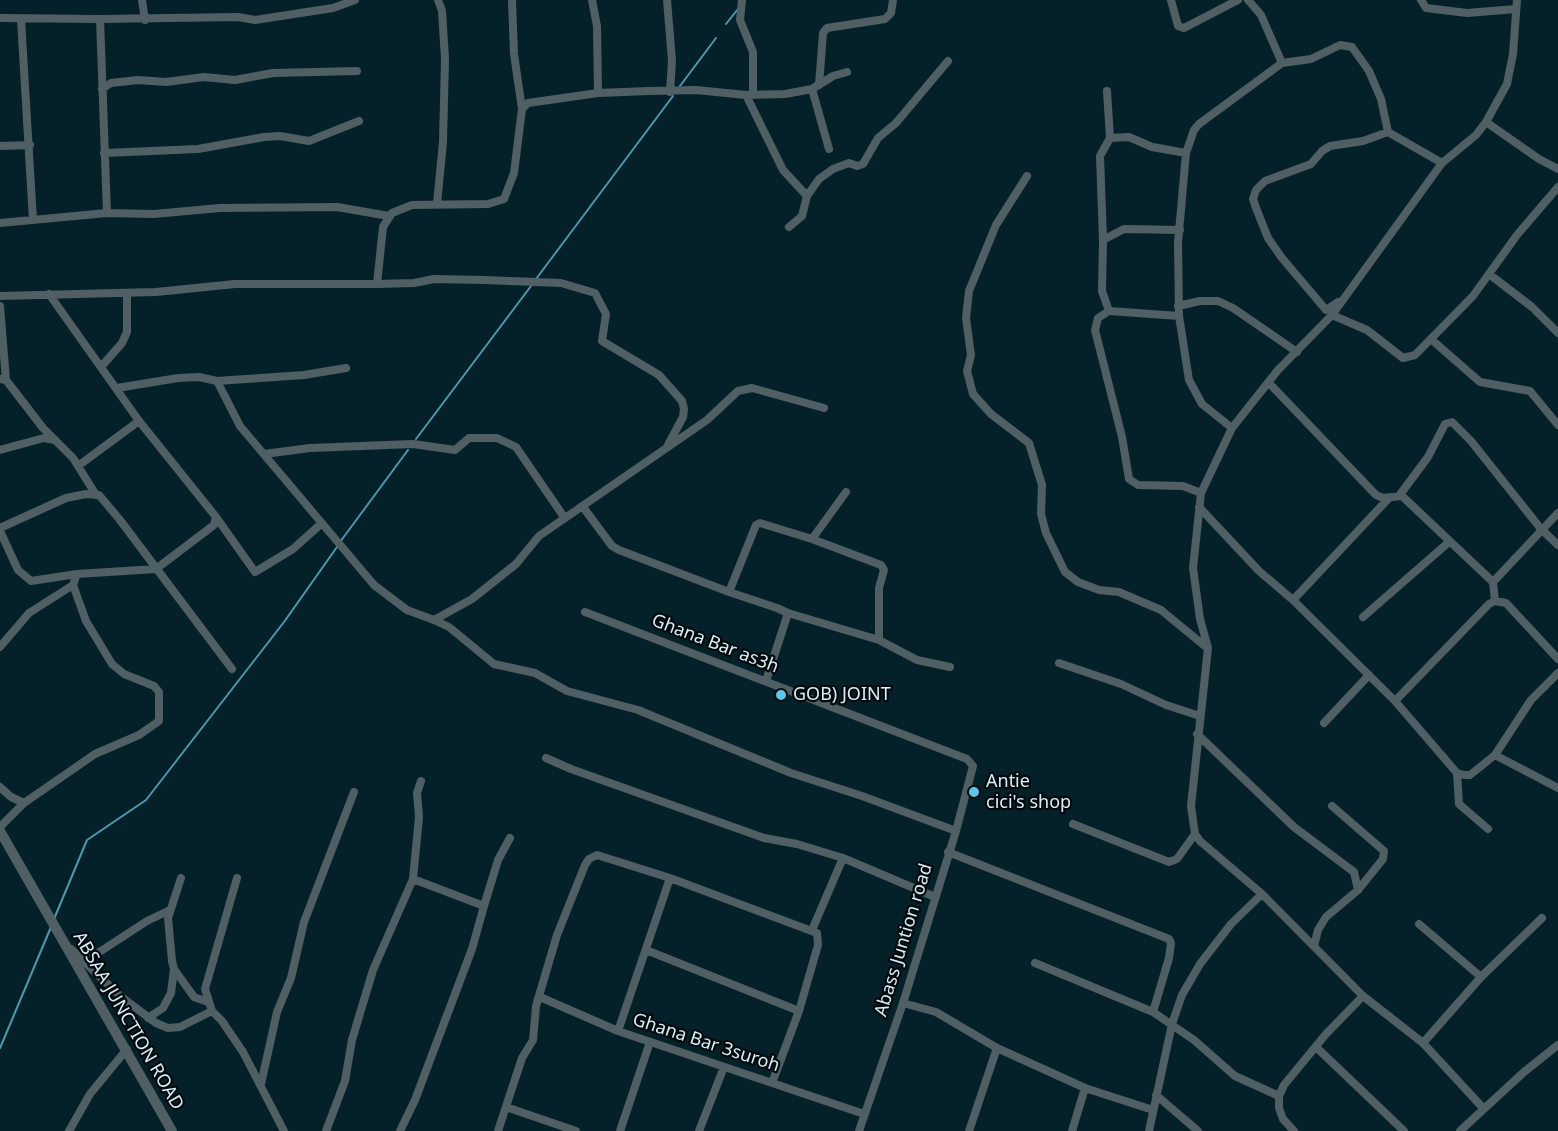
<!DOCTYPE html>
<html>
<head>
<meta charset="utf-8">
<style>
  body { margin:0 }
  canvas { display:block; background:#042129 }
</style>
</head>
<body>
<canvas width="1558" height="1131"></canvas>
<script>
const ctx = document.querySelector('canvas').getContext('2d');
ctx.lineJoin = 'round';
const toPath = rows => new Path2D(rows.map(r => 'M' + r).join(''));
function stroke(path, color, width, dash) { ctx.strokeStyle = color; ctx.lineWidth = width; ctx.lineCap = dash ? 'butt' : 'round'; ctx.setLineDash(dash || []); ctx.stroke(path); }
function label(font, color, halo, rows, align = 'center') {
  ctx.font = font + ' "Noto Sans",sans-serif'; ctx.lineWidth = 4.5; ctx.setLineDash([]); ctx.textBaseline = 'middle'; ctx.strokeStyle = halo; ctx.fillStyle = color; for (const [text, x, y, turn = 0] of rows) {
    ctx.save(); ctx.translate(x, y); ctx.rotate((+turn || 0) * Math.PI / 180); ctx.textAlign = isNaN(turn) ? turn : align; if (halo) ctx.strokeText(text, 0, 0); ctx.fillText(text, 0, 0); ctx.restore();
  }
}
stroke(toPath([
  [726,24,738,9],
  [680,86,716,38],
  [536,279,673,96],
  [416,439,531,286],
  [340,542,408,450],
  [54,919,87,840,146,800,284,622,337,547],
  [0,1048,51,927]
]), '#4c99ad', 2);
stroke(toPath([
  [142,0,145,20],
  [512,0,514,54,522,109],
  [592,0,597,26,598,93],
  [667,0,672,61,670,92],
  [742,0,740,20,753,52,753,94],
  [1171,0,1178,26,1184,28,1238,0],
  [1421,0,1426,8,1467,13,1516,9],
  [0,18,100,19,107,213],
  [100,19,238,17,255,20,333,8,355,0],
  [21,20,33,220],
  [1282,63,1311,59,1340,45,1352,47,1369,71,1381,99,1388,132,1442,163],
  [819,85,823,33,827,28,885,19,891,13,893,0],
  [102,89,111,83,138,80,166,82,204,77,235,80,273,73,357,71],
  [812,89,829,149],
  [746,95,783,170,807,196,802,216,789,227],
  [1486,122,1539,159,1558,169],
  [1110,138,1129,137,1152,147,1186,153],
  [0,146,30,145],
  [104,153,198,149,264,137,280,136,309,141,359,121],
  [1027,176,996,225,969,291,966,318,971,355,967,371,973,394,991,414,1029,443,1042,485,1041,514,1046,533,1065,572,1078,582,1099,590,1119,592,1161,610,1206,647],
  [807,196,819,179,833,169,849,163,857,166,863,164,878,138,896,123,948,61],
  [437,204,443,142,445,59,442,11,438,0],
  [0,223,107,213,154,214,220,208,337,207,389,216],
  [1103,240,1100,156,1110,138,1107,91],
  [1489,274,1532,307,1558,333],
  [377,284,414,283,434,279,484,280,561,283,595,293,606,314,602,341,659,375,682,401,684,409,683,417,668,445],
  [0,296,156,292,235,284,377,284,383,227,392,213,412,205,488,204,504,199,514,173,522,109,528,103,598,93,649,91,696,90,746,95,785,94,812,89,833,76,847,72],
  [1338,302,1326,310,1282,258,1268,238,1256,208,1253,199,1256,190,1265,181,1311,164,1322,151,1330,146,1363,141,1388,132],
  [0,306,6,380],
  [1178,306,1200,301,1218,301,1233,308,1297,352],
  [1109,311,1102,291,1103,240,1124,229,1180,230],
  [1332,315,1367,330,1403,358,1415,355,1473,296,1517,235,1558,187],
  [1179,316,1109,311,1098,318,1095,330,1122,437,1129,479,1138,485,1183,486,1201,493],
  [1432,340,1480,382,1530,391,1558,425],
  [101,367,122,343,127,332,127,293],
  [0,379,6,380,43,428,73,458,96,495],
  [217,381,304,375,346,368],
  [1269,383,1376,495,1383,498,1402,496,1493,582],
  [117,388,178,378,199,377,217,381,240,426,374,585,407,610,434,620,472,599,516,564,539,536,707,420,738,391,752,388,824,408],
  [1232,428,1202,404,1189,380,1179,316,1178,243,1186,153,1194,130,1199,124,1282,63,1261,15,1248,0],
  [0,450,44,438,55,440],
  [264,454,310,448,413,444,455,450,469,438,497,438,516,447,564,517],
  [78,466,139,421],
  [1399,496,1428,457,1445,424,1452,422,1471,441,1541,529,1558,545],
  [583,507,612,546,619,550,729,592,777,608,788,613,879,640,879,588,884,570,881,565,812,539,760,523,756,525,729,592],
  [1199,507,1259,571,1293,600,1395,701,1457,773,1464,775,1470,775,1495,755,1531,700,1558,673],
  [216,517,255,572,293,549,322,523],
  [0,528,66,498,86,494,99,495,120,520,232,669],
  [0,531,18,570,31,581,77,574,156,569,214,525,216,517,139,421,49,294],
  [812,539,846,492],
  [1293,600,1389,498],
  [1495,601,1493,582,1558,513],
  [585,612,967,759,973,766,956,831,903,1003,859,1131],
  [1363,617,1449,542],
  [434,620,449,627,494,664,535,673,567,691,638,710,791,773,862,796,956,831],
  [879,640,917,660,950,667],
  [0,647,29,613,73,585],
  [1059,663,1121,684,1166,705,1200,716],
  [766,681,788,613],
  [1395,701,1489,604,1495,601,1506,603,1558,659],
  [1324,723,1369,675],
  [1197,734,1294,827,1354,872,1358,890],
  [1495,755,1558,788],
  [546,758,571,769,764,838,797,844,843,858,935,897],
  [1457,773,1459,804,1488,829],
  [0,787,11,797,24,803],
  [1073,824,1169,862,1177,859,1195,834],
  [0,827,24,803,95,754,139,735,159,721,159,692,154,686,124,674,112,664,86,621,73,585,77,574],
  [948,852,1169,939,1171,943,1169,958,1153,1012,1194,1040,1235,1076,1279,1096],
  [181,878,168,918,172,961,174,969,194,997,208,1002],
  [237,878,205,989,212,1011,222,1021,243,1052,284,1131],
  [413,879,419,817,417,793,421,781],
  [484,906,498,860,510,838],
  [1419,924,1481,977],
  [812,930,843,858],
  [1314,946,1318,930,1326,917,1358,890,1383,859,1384,851,1332,806],
  [71,949,120,996,156,1023,168,1028,180,1027,212,1011],
  [646,950,799,1011],
  [84,962,147,921,170,910],
  [1035,963,1153,1012],
  [540,997,618,1031,864,1114],
  [903,1003,936,1012,997,1048,969,1131],
  [148,1018,163,1008,171,993,174,969],
  [618,1031,670,878],
  [1423,1043,1481,977,1542,918],
  [1316,1047,1404,1131],
  [997,1048,1085,1088],
  [261,1084,277,1012,291,978,304,922,354,792],
  [1156,1095,1198,1131],
  [506,1107,576,1131],
  [1483,1108,1423,1043,1363,996,1262,894,1200,841,1195,834,1191,806,1208,648,1200,619,1193,568,1201,493,1232,428,1278,370,1332,315,1442,163,1476,135,1486,122,1507,84,1513,54,1517,0],
  [69,1131,90,1094,127,1049],
  [326,1131,345,1081,352,1040,373,970,413,879,484,906,472,949,415,1100,400,1131],
  [498,1131,522,1058,533,1040,536,1006,557,935,585,865,589,859,597,855,670,878,817,933,818,945,799,1011,772,1083],
  [620,1131,650,1042],
  [699,1131,724,1067],
  [1072,1131,1085,1088,1153,1110],
  [1149,1131,1172,1024,1182,995,1200,964,1231,924,1262,894],
  [1294,1131,1283,1119,1279,1108,1279,1096,1284,1085,1326,1034,1363,996],
  [1460,1131,1524,1072,1558,1045]
]), '#505f64', 8);
stroke(toPath([
  [0,831,172,1131]
]), '#505f64', 10);
for (const [x, y, r, color] of [
  [781,695,6,"#5bc7e7"],
  [974,792,6,"#5bc7e7"]
]) { const dot = new Path2D(); dot.arc(x, y, r, 0, 2 * Math.PI); ctx.fillStyle = color; ctx.fill(dot); stroke(dot, '#00090d', 2); }
label('18px', '#d9eef5', '#00090d', [
  ["Ghana Bar as3h",715,644,21],
  ["Abass Juntion road",904,940,-73],
  ["ABSAA JUNCTION ROAD",128,1021,60],
  ["Ghana Bar 3suroh",706,1043,18]
]);
label('18px', '#d9eef5', '#00090d', [
  ["GOB) JOINT",793,695],
  ["Antie",986,782],
  ["cici's shop",986,803]
], 'left');
</script>
</body>
</html>
